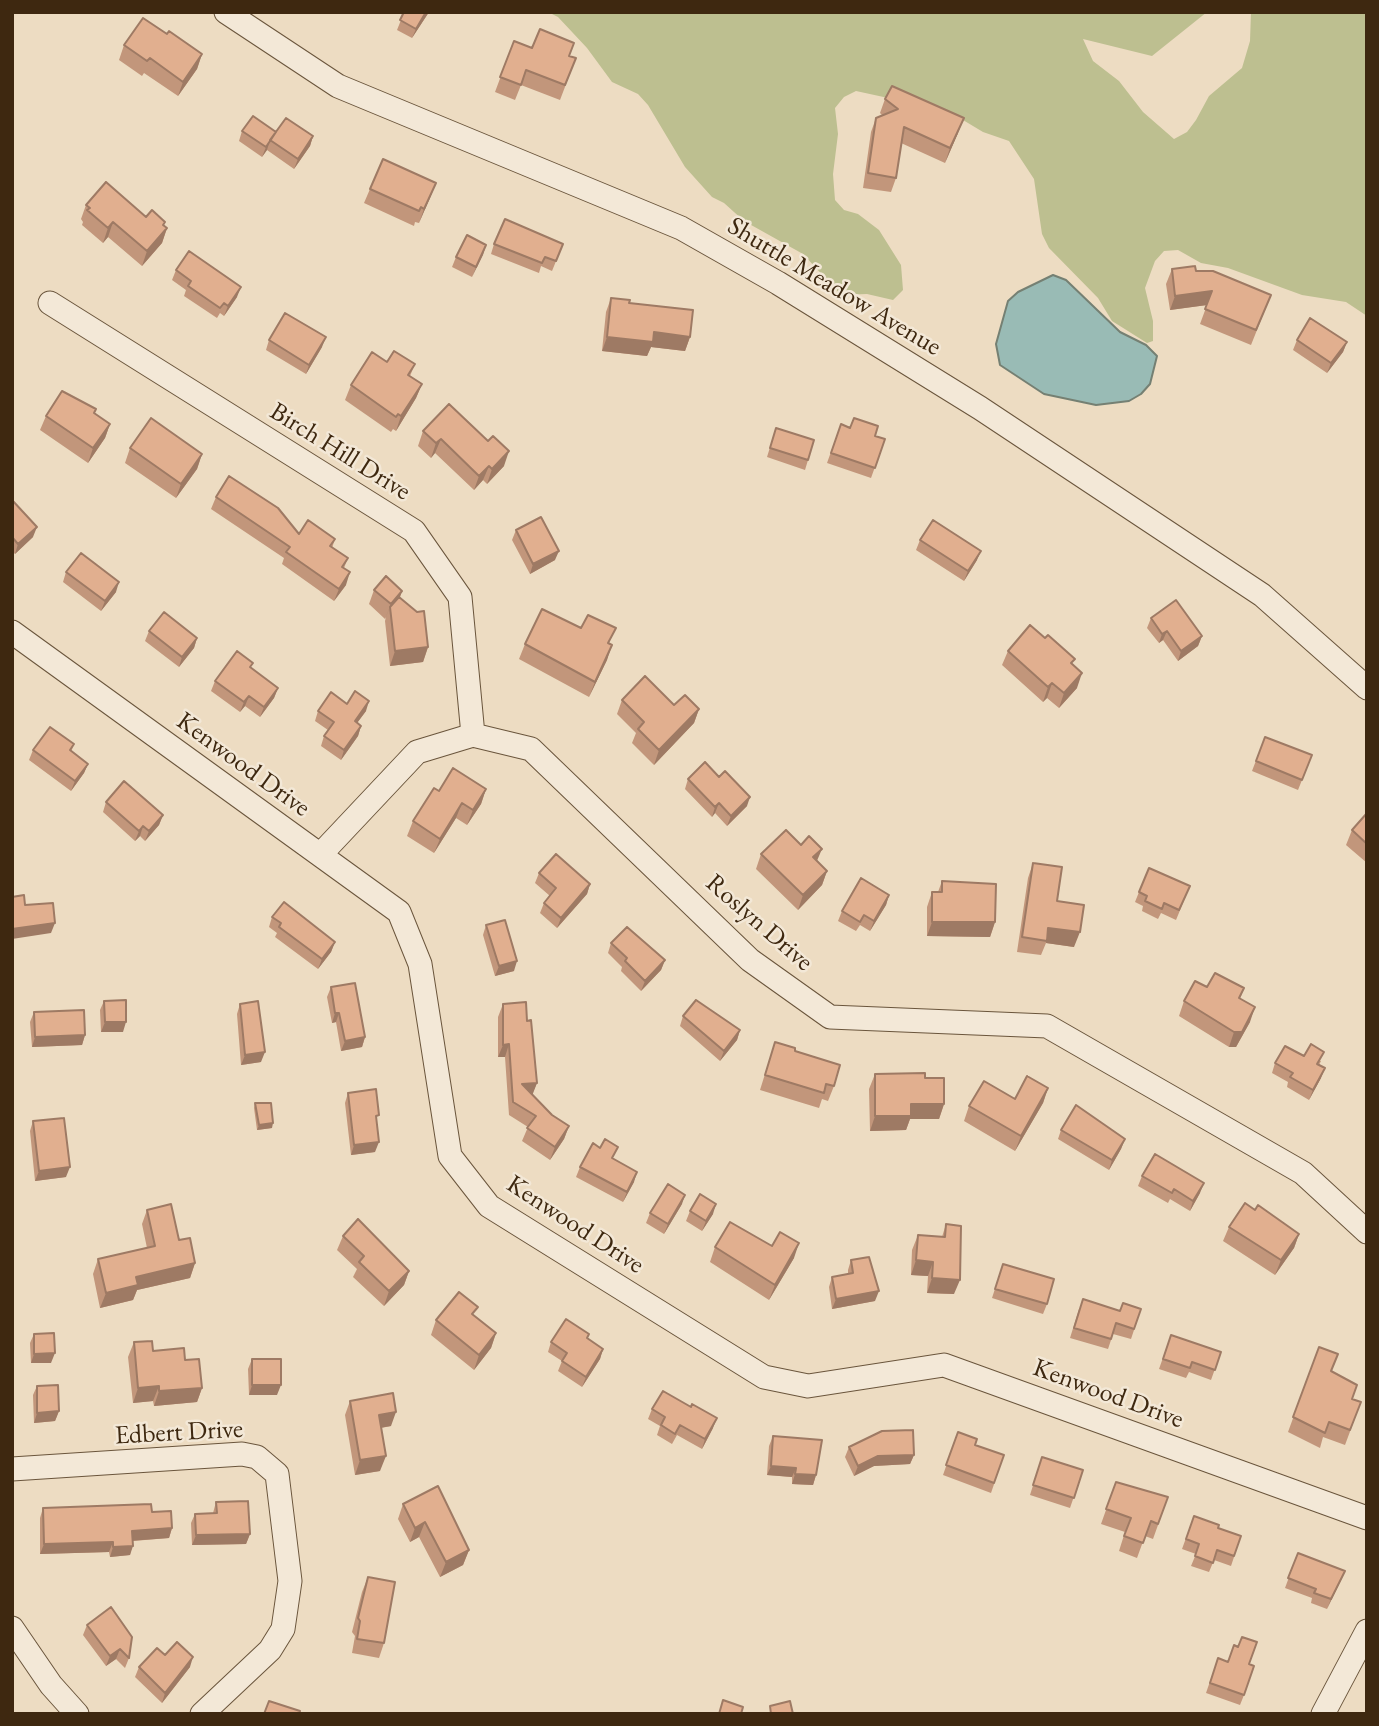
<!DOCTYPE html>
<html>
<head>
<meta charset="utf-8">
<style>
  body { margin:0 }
  #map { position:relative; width:1379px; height:1726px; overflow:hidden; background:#eddcc2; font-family:"EB Garamond",serif }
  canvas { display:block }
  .frame { position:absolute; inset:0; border:14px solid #3e2810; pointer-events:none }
</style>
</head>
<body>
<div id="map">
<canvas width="1379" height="1726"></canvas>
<div class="frame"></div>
</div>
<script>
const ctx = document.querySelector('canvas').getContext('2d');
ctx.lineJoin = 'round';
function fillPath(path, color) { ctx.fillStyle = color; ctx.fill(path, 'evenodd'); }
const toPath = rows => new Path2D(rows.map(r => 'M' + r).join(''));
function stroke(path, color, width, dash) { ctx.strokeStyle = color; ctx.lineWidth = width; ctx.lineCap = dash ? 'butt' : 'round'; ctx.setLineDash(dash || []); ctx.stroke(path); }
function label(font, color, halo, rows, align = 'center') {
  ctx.font = font + ' "EB Garamond",serif'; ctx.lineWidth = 5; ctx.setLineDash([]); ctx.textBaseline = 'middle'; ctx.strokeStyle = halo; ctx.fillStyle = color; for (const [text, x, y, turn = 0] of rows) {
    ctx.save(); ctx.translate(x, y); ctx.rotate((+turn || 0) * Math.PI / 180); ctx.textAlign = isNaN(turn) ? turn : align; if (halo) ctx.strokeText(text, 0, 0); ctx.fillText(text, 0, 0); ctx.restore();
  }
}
fillPath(toPath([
  [548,12,1207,12,1152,56,1083,39,1093,61,1119,81,1143,112,1174,139,1187,132,1196,120,1209,96,1242,68,1250,41,1251,12,1367,12,1367,316,1346,302,1302,295,1228,268,1201,263,1178,250,1164,251,1155,261,1145,288,1153,321,1153,341,1147,343,1112,321,1098,298,1049,248,1042,234,1034,179,1009,141,983,132,948,111,856,91,844,97,835,108,838,134,833,174,835,200,844,210,858,214,879,230,901,265,903,290,893,300,867,294,841,295,803,254,744,221,724,203,712,197,685,167,648,105,638,94,612,82,587,48,558,17]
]), '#bdbf90');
const water = toPath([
  [1053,275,1066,280,1120,332,1146,345,1157,356,1150,384,1141,394,1129,401,1096,405,1044,394,1000,365,996,344,1008,301,1018,292,1053,275]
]);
fillPath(water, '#99bbb5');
stroke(water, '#758073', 2);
const minor = toPath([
  [226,12,338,86,681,228,778,283,980,408,1262,595,1367,688],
  [50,303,414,531,460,597,473,735],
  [12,632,399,912,420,964,450,1156,489,1206,764,1377,808,1386,944,1365,1367,1518],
  [320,855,417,752,473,735,531,749,750,960,830,1017,1047,1026,1303,1173,1367,1232],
  [12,1469,242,1454,257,1457,277,1474,290,1581,283,1629,270,1650,202,1714],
  [12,1628,51,1685,77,1714],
  [1323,1714,1367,1631]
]);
stroke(minor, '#6a553c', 25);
stroke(minor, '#f3e8d7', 23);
fillPath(toPath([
  [398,12,429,12,412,38,397,30,403,15],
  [167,34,202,54,197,69,178,96,144,73,142,76,119,60,124,45],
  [514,41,532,48,569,56,576,58,560,100,521,85,515,100,495,92],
  [885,99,958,133,945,163,901,143,896,178,891,192,863,188,871,132,876,118,882,115,880,113],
  [242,131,276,132,313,136,310,146,294,169,267,150,262,157,239,141],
  [436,183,419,223,415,222,414,226,364,203,370,189],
  [86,205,146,217,164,225,167,228,162,243,142,266,108,237,103,243,82,225,83,222,81,219],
  [494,244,563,244,552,271,541,266,539,273,491,254],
  [486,245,472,277,452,267,456,257],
  [1172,269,1196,271,1271,295,1251,345,1200,324,1207,305,1170,310,1166,284],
  [176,270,237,297,224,316,220,313,217,318,184,296,186,290,172,280],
  [611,298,629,303,690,337,685,351,651,347,647,356,602,351,606,312],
  [269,340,322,347,306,374,266,350],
  [1297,340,1347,342,1343,352,1327,373,1293,350],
  [387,362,415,364,410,376,422,384,416,398,396,431,393,429,391,432,345,400,351,385],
  [96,409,94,413,110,424,105,438,88,463,40,430,46,416],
  [841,424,885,439,871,478,827,463],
  [776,428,814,440,805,470,767,457],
  [423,431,488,441,504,466,487,484,483,480,474,490,435,453,431,458,418,446],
  [130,448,202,454,197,469,176,498,125,463],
  [216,497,299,534,335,539,332,548,348,558,344,568,346,585,334,601,282,564,284,558,211,509],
  [12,500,33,537,15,554,12,551],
  [516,530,555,560,530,574,512,540],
  [920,540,977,560,964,581,916,550],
  [66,572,116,592,101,611,63,582],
  [374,590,402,591,400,597,428,647,423,662,390,666,385,621,386,617,385,619,369,604],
  [1151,618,1202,636,1198,646,1178,661,1163,640,1159,643,1147,628],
  [581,628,610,644,607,660,589,697,519,659,525,644],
  [149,631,197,638,194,648,179,667,145,641],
  [1008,651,1073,665,1077,688,1059,708,1047,698,1043,702,1002,665],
  [251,668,278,688,274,698,260,717,245,706,240,712,211,691,215,681],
  [622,700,674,705,699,709,694,723,654,765,632,743,636,733,617,714],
  [347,704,366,711,357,723,361,726,358,736,341,760,321,746,324,736,328,730,315,721,318,711],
  [1265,737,1312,755,1298,790,1252,771],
  [74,744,71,752,88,764,84,773,71,791,29,760,33,750],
  [688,779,747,806,727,826,715,813,712,817,685,789],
  [486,789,481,804,467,825,456,818,434,853,407,836,413,821,439,791],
  [106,802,163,815,159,825,145,841,140,836,135,841,103,812],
  [1367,813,1367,863,1346,845,1352,830],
  [761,854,817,861,827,871,822,885,798,910,756,869],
  [1033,863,1057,901,1074,947,1046,943,1041,955,1017,952,1028,878],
  [539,873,590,884,587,894,557,928,540,913,544,903,550,896,535,883],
  [942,881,995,922,990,937,927,936,927,907,932,892,938,892],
  [1190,886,1176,920,1161,913,1158,919,1142,911,1143,906,1135,902,1139,892],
  [889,895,886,905,870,931,860,925,856,931,838,921,842,911],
  [272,917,335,942,331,952,318,969,275,937,277,933,269,927],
  [486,925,514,971,495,976,483,935],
  [611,943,665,960,661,970,641,991,621,971,622,967,608,953],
  [331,987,365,1037,362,1047,341,1051,336,1022,332,1023,327,997],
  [1207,987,1244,988,1240,999,1250,1022,1236,1047,1229,1047,1179,1016,1184,1001],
  [104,1001,123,1032,101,1032,100,1010],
  [240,1004,261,1062,241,1065,237,1014],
  [503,1004,527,1021,537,1083,532,1094,552,1115,569,1126,564,1139,550,1160,522,1141,528,1127,509,1115,505,1057,498,1057,498,1017],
  [34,1012,85,1035,82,1045,32,1047,30,1022],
  [683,1016,740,1030,737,1040,720,1061,680,1026],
  [775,1042,795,1051,834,1086,828,1101,822,1099,819,1108,760,1090],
  [1304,1056,1321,1061,1319,1065,1321,1078,1309,1100,1287,1087,1288,1082,1272,1073,1275,1063],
  [875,1074,925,1078,944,1104,939,1119,910,1119,906,1130,870,1131,869,1089],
  [1048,1088,1043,1103,1015,1151,964,1121,969,1106,1015,1099],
  [348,1093,377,1123,375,1152,351,1155,345,1103],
  [255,1103,272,1128,257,1130,254,1108],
  [33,1121,66,1177,35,1181,30,1131],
  [1061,1130,1125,1139,1121,1149,1109,1170,1058,1139],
  [580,1167,634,1182,623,1202,576,1177],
  [1142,1176,1200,1193,1190,1211,1170,1199,1168,1203,1138,1186],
  [682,1204,664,1234,646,1223,650,1213],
  [147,1210,179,1240,195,1263,190,1278,137,1290,133,1300,100,1308,93,1274,98,1259,147,1248,142,1224],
  [1255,1210,1299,1234,1294,1248,1275,1275,1223,1241,1229,1227],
  [690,1211,713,1214,702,1231,686,1221],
  [946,1224,954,1294,927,1293,928,1276,911,1275,912,1250,918,1235,942,1237],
  [343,1236,409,1271,404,1285,384,1306,353,1277,357,1269,337,1250],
  [715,1247,794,1258,769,1300,710,1262],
  [851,1260,875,1301,832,1309,829,1287,832,1277,848,1274,848,1270],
  [1003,1264,1047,1304,1043,1314,992,1298],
  [1079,1309,1120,1311,1141,1309,1131,1339,1113,1334,1108,1349,1070,1338],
  [475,1316,496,1333,491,1348,474,1370,431,1335,436,1320],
  [34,1334,51,1363,31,1363,30,1343],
  [1171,1335,1221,1352,1211,1380,1189,1372,1186,1378,1159,1369],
  [587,1339,603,1349,600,1359,582,1387,558,1371,562,1361,548,1352,551,1342],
  [134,1342,153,1351,185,1360,202,1388,197,1402,154,1406,153,1401,133,1403,128,1357],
  [1319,1347,1332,1371,1352,1399,1361,1402,1345,1445,1323,1437,1320,1448,1288,1432],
  [252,1359,277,1395,249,1395,248,1369],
  [37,1386,59,1411,55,1421,34,1423,33,1395],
  [350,1401,391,1426,381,1428,380,1471,355,1475,345,1415],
  [691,1407,713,1428,702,1449,677,1435,672,1444,657,1435,660,1426,648,1419,652,1409],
  [958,1432,975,1445,1004,1455,991,1493,943,1475],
  [773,1436,816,1475,813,1485,792,1484,792,1477,767,1475,769,1446],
  [849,1447,914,1455,910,1464,874,1466,854,1476,845,1457],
  [1042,1457,1083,1470,1070,1508,1030,1495],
  [1116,1482,1168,1497,1153,1539,1145,1536,1137,1558,1119,1551,1125,1532,1101,1524],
  [216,1502,250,1534,246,1544,192,1545,191,1523,195,1514,213,1513],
  [403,1504,469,1550,463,1565,440,1577,419,1537,410,1542,398,1519],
  [43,1508,152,1512,172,1528,169,1538,133,1541,130,1555,110,1557,109,1552,40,1554,40,1518],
  [1194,1516,1218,1528,1241,1536,1231,1566,1214,1560,1209,1572,1191,1566,1196,1554,1182,1549],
  [1298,1553,1345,1571,1327,1609,1311,1603,1312,1598,1285,1588],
  [368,1577,384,1643,379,1658,352,1653,355,1636,352,1632,362,1592],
  [87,1625,132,1637,129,1658,125,1668,116,1659,106,1666,83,1635],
  [165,1655,190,1667,162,1703,135,1677,139,1667],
  [1218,1658,1228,1662,1244,1695,1240,1705,1206,1693]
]), '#c2967b');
fillPath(toPath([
  [426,12,429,12,412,38,416,29],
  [202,54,197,69,178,96,183,82],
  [964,118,958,133,945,163,950,148],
  [276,132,270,140,267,150,262,157,266,147],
  [313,136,310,146,294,169,298,159],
  [436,183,430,198,419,223,424,209],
  [113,222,108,237,103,243,108,228],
  [165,222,160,236,167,228,162,243,142,266,147,251],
  [486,245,483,255,472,277,476,267],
  [241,287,237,297,224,316,228,306],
  [1212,291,1207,305,1170,310,1175,296],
  [654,332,690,337,685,351,651,347,647,356,602,351,607,337],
  [326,337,322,347,306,374,309,365],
  [1347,342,1343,352,1327,373,1331,363],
  [422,384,416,398,396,431,401,416],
  [110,424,105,438,88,463,93,448],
  [441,439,435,453,431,458,436,443],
  [509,451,504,466,487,484,492,469],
  [202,454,197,469,176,498,181,484],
  [489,466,483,480,474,490,479,476],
  [37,527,33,537,15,554,18,544],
  [559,551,555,560,530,574,533,564],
  [981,551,977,560,964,581,968,571],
  [350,572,346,585,334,601,339,589],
  [119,582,116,592,101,611,105,601],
  [402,591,397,605,390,607,385,619,391,604],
  [1167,631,1163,640,1159,643,1162,634],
  [1202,636,1198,646,1178,661,1181,651],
  [197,638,194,648,179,667,182,657],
  [612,645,607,660,589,697,595,682],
  [428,647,423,662,390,666,395,651],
  [1082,673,1077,688,1059,708,1064,693],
  [1052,683,1047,698,1043,702,1048,687],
  [278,688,274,698,260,717,264,707],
  [249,696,245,706,240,712,244,702],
  [369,701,366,711,351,731,355,721],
  [699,709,694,723,654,765,659,750],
  [361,726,358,736,341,760,344,750],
  [88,764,84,773,71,791,75,781],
  [486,789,481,804,467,825,473,810],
  [750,797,747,806,727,826,731,816],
  [462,803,456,818,434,853,440,839],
  [719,803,715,813,712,817,715,807],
  [163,815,159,825,145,841,149,831],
  [143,826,140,836,135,841,139,831],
  [822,849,816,863,813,857],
  [827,871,822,885,798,910,803,895],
  [590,884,587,894,557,928,561,918],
  [889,895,886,905,870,931,874,921],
  [932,922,995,922,990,937,927,936],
  [55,923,51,933,12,939,12,929],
  [1048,928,1080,932,1074,947,1046,943],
  [335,942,331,952,318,969,322,959],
  [665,960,661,970,641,991,645,981],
  [517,961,514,971,495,976,499,966],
  [1255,1007,1250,1022,1236,1047,1229,1047,1234,1032],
  [335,1013,339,1013,336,1022,332,1023],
  [105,1022,126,1022,123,1032,101,1032],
  [740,1030,737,1040,720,1061,724,1051],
  [85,1035,82,1045,32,1047,35,1037],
  [365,1037,362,1047,341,1051,345,1041],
  [509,1044,505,1057,498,1057,503,1045],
  [265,1052,261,1062,241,1065,245,1055],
  [1325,1068,1321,1078,1309,1100,1313,1090],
  [537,1083,532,1096,522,1084],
  [1048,1088,1043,1103,1015,1151,1021,1136],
  [911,1104,944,1104,939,1119,910,1119,906,1130,870,1131,875,1116],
  [273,1123,272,1128,257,1130,259,1125],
  [569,1126,564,1139,550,1160,555,1147],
  [1125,1139,1121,1149,1109,1170,1112,1160],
  [379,1142,375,1152,351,1155,354,1145],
  [70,1167,66,1177,35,1181,39,1171],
  [637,1172,634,1182,623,1202,627,1192],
  [1204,1183,1200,1193,1190,1211,1193,1201],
  [685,1195,682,1204,664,1234,668,1224],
  [716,1204,713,1214,702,1231,706,1221],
  [1299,1234,1294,1248,1275,1275,1281,1260],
  [799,1243,794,1258,769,1300,775,1285],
  [916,1260,933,1262,928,1276,911,1275],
  [195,1263,190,1278,137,1290,133,1300,100,1308,106,1293,136,1277],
  [409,1271,404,1285,384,1306,389,1291],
  [932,1278,960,1280,954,1294,927,1293],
  [879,1291,875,1301,832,1309,836,1299],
  [496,1333,491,1348,474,1370,479,1355],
  [603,1349,600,1359,582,1387,586,1377],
  [55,1353,51,1363,31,1363,34,1354],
  [252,1385,281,1385,277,1395,249,1395],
  [159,1386,153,1401,133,1403,138,1388],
  [202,1388,197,1402,154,1406,159,1391],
  [59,1411,55,1421,34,1423,37,1413],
  [396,1412,391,1426,373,1429,379,1415],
  [717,1418,713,1428,702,1449,705,1439],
  [914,1455,910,1464,874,1466,854,1476,858,1466,878,1456],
  [386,1456,380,1471,355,1475,360,1460],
  [771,1466,796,1468,792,1477,767,1475],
  [795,1474,816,1475,813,1485,792,1484],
  [425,1522,419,1537,410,1542,415,1528],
  [172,1528,169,1538,129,1541,132,1531],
  [250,1534,246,1544,192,1545,196,1535],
  [113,1542,109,1552,40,1554,44,1544],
  [133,1546,130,1555,110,1557,113,1547],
  [469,1550,463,1565,440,1577,446,1562],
  [1345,1571,1341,1580,1327,1609,1331,1599],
  [120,1649,116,1659,106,1666,110,1656],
  [193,1657,190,1667,162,1703,165,1693]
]), '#9e7a64');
const building = toPath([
  [404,12,426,12,416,29,400,20,404,12],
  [143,18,167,34,169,31,202,54,183,82,150,58,147,61,124,45,143,18],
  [540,29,574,43,569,56,576,58,565,85,526,70,521,85,500,77,514,41,532,48,540,29],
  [892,86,964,118,950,148,904,127,896,178,868,173,876,118,898,109,885,99,892,86],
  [253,116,276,132,266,147,242,131,253,116],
  [286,118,313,136,298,159,270,140,286,118],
  [383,159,436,183,424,209,421,207,419,211,370,189,383,159],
  [106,182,146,217,152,210,165,222,163,225,167,228,147,251,113,222,108,228,87,210,90,208,86,205,106,182],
  [505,219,563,244,556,261,545,257,542,263,494,244,505,219],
  [467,235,486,245,476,267,456,257,467,235],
  [189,251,241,287,228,306,224,303,220,308,188,286,191,281,176,270,189,251],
  [1195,266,1196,271,1213,271,1271,295,1256,330,1205,309,1212,291,1175,296,1172,269,1195,266],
  [611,298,630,300,629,303,693,310,690,337,654,332,653,342,607,337,611,298],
  [285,313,326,337,309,365,269,340,285,313],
  [1310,318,1347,342,1331,363,1297,340,1310,318],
  [394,351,415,364,408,375,422,384,401,416,398,414,396,417,351,385,372,352,387,362,394,351],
  [62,391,96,409,94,413,110,424,93,448,46,416,62,391],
  [449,404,488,441,493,436,509,451,492,469,489,466,479,476,441,439,436,443,423,431,449,404],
  [151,418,202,454,181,484,130,448,151,418],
  [854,418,878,426,875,436,885,439,875,468,831,453,841,424,850,428,854,418],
  [776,428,814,440,808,460,770,448,776,428],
  [229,476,278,508,299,534,308,520,335,539,330,546,348,558,342,567,350,572,339,589,286,552,290,547,216,497,229,476],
  [12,500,37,527,18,544,12,537,12,500],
  [541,517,559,551,533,564,516,530,541,517],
  [933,520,981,551,968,571,920,540,933,520],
  [81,553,119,582,105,601,66,572,81,553],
  [386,576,402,591,391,604,374,590,386,576],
  [399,597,417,612,424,611,428,647,395,651,390,607,399,597],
  [1176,600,1202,636,1181,651,1167,631,1162,634,1151,618,1176,600],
  [542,609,581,628,588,615,616,628,608,643,612,645,595,682,525,644,542,609],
  [164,612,197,638,182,657,149,631,164,612],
  [1030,625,1045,638,1048,635,1075,659,1071,663,1082,673,1064,693,1052,683,1048,687,1008,651,1030,625],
  [237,651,253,663,250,667,278,688,264,707,249,696,244,702,215,681,237,651],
  [645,676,674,705,685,695,699,709,659,750,638,729,644,722,622,700,645,676],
  [355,691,369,701,355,721,361,726,344,750,324,736,334,722,318,711,331,692,347,704,355,691],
  [50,727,74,744,70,750,88,764,75,781,33,750,50,727],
  [1265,737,1312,755,1302,780,1256,761,1265,737],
  [705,762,719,777,725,771,750,797,731,816,719,803,715,807,688,779,705,762],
  [453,768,486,789,473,810,462,803,440,839,413,821,434,788,439,791,453,768],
  [124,781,163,815,149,831,143,826,139,831,106,802,124,781],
  [1367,813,1367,844,1352,830,1367,813],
  [786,830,801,845,809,836,822,849,813,857,827,871,803,895,761,854,786,830],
  [556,854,590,884,561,918,544,903,556,888,539,873,556,854],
  [1033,863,1062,867,1057,901,1084,905,1080,932,1048,928,1047,941,1022,937,1033,863],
  [1149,868,1190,886,1179,910,1164,903,1162,909,1145,901,1147,896,1139,892,1149,868],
  [861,878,889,895,874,921,864,915,860,922,842,911,861,878],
  [942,881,996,884,995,922,932,922,932,892,942,892,942,881],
  [24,895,25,905,53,903,55,923,12,929,12,897,24,895],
  [284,902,335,942,322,959,279,927,281,923,272,917,284,902],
  [505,920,517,961,499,966,486,925,505,920],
  [627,927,665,960,645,981,625,961,627,958,611,943,627,927],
  [1215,973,1244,988,1239,998,1255,1007,1242,1032,1234,1032,1184,1001,1195,981,1207,987,1215,973],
  [355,983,365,1037,345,1041,339,1013,335,1013,331,987,355,983],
  [126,1000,126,1022,105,1022,104,1001,126,1000],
  [696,1000,740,1030,724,1051,683,1016,696,1000],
  [258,1001,265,1052,245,1055,240,1004,258,1001],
  [526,1002,527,1021,531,1020,537,1083,522,1084,552,1115,569,1126,555,1147,527,1128,536,1116,513,1102,509,1044,503,1045,503,1004,526,1002],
  [84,1010,85,1035,35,1037,34,1012,84,1010],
  [775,1042,795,1048,795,1051,840,1065,834,1086,826,1084,824,1093,765,1075,775,1042],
  [1311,1044,1324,1052,1317,1064,1325,1068,1313,1090,1290,1077,1293,1073,1275,1063,1285,1046,1304,1056,1311,1044],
  [925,1073,925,1078,944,1078,944,1104,911,1104,911,1116,875,1116,875,1074,925,1073],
  [1027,1076,1048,1088,1021,1136,969,1106,984,1081,1015,1099,1027,1076],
  [376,1089,379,1115,376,1116,379,1142,354,1145,348,1093,376,1089],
  [255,1103,271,1103,273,1123,259,1125,255,1103],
  [1076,1105,1125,1139,1112,1160,1061,1130,1076,1105],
  [64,1118,70,1167,39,1171,33,1121,64,1118],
  [605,1139,618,1147,612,1158,637,1172,627,1192,580,1167,593,1143,600,1148,605,1139],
  [1155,1154,1204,1183,1193,1201,1174,1189,1172,1193,1142,1176,1155,1154],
  [668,1184,685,1195,668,1224,650,1213,668,1184],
  [700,1194,716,1204,706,1221,690,1211,700,1194],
  [1245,1203,1255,1210,1258,1205,1299,1234,1281,1260,1229,1227,1245,1203],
  [171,1204,179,1240,190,1238,195,1263,136,1277,138,1285,106,1293,98,1259,155,1246,147,1210,171,1204],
  [358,1219,409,1271,389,1291,359,1262,364,1256,343,1236,358,1219],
  [730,1222,772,1246,780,1232,799,1243,775,1285,715,1247,730,1222],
  [946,1224,961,1226,960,1280,932,1278,933,1262,916,1260,918,1235,945,1237,946,1224],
  [869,1257,879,1291,836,1299,832,1277,853,1273,851,1260,869,1257],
  [1003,1264,1054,1279,1047,1304,995,1289,1003,1264],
  [459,1292,478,1307,472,1314,496,1333,479,1355,436,1320,459,1292],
  [1083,1299,1120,1311,1123,1303,1141,1309,1134,1329,1116,1323,1111,1339,1074,1328,1083,1299],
  [566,1319,589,1334,587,1338,603,1349,586,1377,562,1361,567,1353,551,1342,566,1319],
  [54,1333,55,1353,34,1354,34,1334,54,1333],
  [1171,1335,1221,1352,1215,1370,1192,1362,1190,1368,1163,1359,1171,1335],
  [152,1341,153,1351,184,1348,185,1360,199,1359,202,1388,159,1391,159,1386,138,1388,134,1342,152,1341],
  [1319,1347,1338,1354,1331,1371,1357,1385,1352,1399,1361,1402,1350,1430,1329,1422,1325,1433,1293,1417,1319,1347],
  [252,1359,281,1359,281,1385,252,1385,252,1359],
  [58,1385,59,1411,37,1413,37,1386,58,1385],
  [663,1391,691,1407,692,1404,717,1418,705,1439,680,1425,675,1434,661,1425,665,1417,652,1409,663,1391],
  [393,1393,396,1412,379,1415,386,1456,360,1460,350,1401,393,1393],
  [913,1430,914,1455,878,1456,858,1466,849,1447,882,1431,913,1430],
  [958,1432,977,1439,975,1445,1004,1455,994,1483,946,1465,958,1432],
  [773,1436,822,1440,816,1475,795,1474,796,1468,771,1466,773,1436],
  [1042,1457,1083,1470,1074,1498,1033,1485,1042,1457],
  [1116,1482,1168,1497,1158,1524,1151,1521,1143,1543,1124,1536,1131,1518,1106,1509,1116,1482],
  [438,1486,469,1550,446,1562,425,1522,415,1528,403,1504,438,1486],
  [248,1501,250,1534,196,1535,195,1514,217,1513,216,1502,248,1501],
  [151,1504,152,1512,171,1511,172,1528,132,1531,133,1546,113,1547,113,1542,44,1544,43,1508,151,1504],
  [1194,1516,1219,1525,1218,1528,1241,1536,1234,1556,1217,1550,1213,1563,1195,1556,1199,1544,1186,1539,1194,1516],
  [1298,1553,1345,1571,1331,1599,1314,1593,1316,1589,1288,1578,1298,1553],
  [368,1577,395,1582,384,1643,357,1639,360,1621,358,1618,368,1577],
  [111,1607,132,1637,129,1658,120,1649,110,1656,87,1625,111,1607],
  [1242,1637,1257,1642,1249,1664,1254,1666,1244,1695,1210,1683,1218,1658,1228,1662,1234,1645,1238,1647,1242,1637],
  [177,1642,193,1657,165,1693,139,1667,157,1648,165,1655,177,1642],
  [723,1700,743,1707,741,1714,719,1714,723,1700],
  [269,1701,300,1711,299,1714,264,1714,269,1701],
  [790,1701,793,1714,771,1714,770,1706,790,1701]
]);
fillPath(building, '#e1af8f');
stroke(building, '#9e7a64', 2);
label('26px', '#3e2810', '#f3e8d7', [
  ["Shuttle Meadow Avenue",834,287,31],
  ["Birch Hill Drive",340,452,32],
  ["Kenwood Drive",243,765,36],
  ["Roslyn Drive",759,923,41],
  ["Kenwood Drive",575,1225,33],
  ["Kenwood Drive",1108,1394,20],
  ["Edbert Drive",179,1433,-3]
]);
</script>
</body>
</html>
